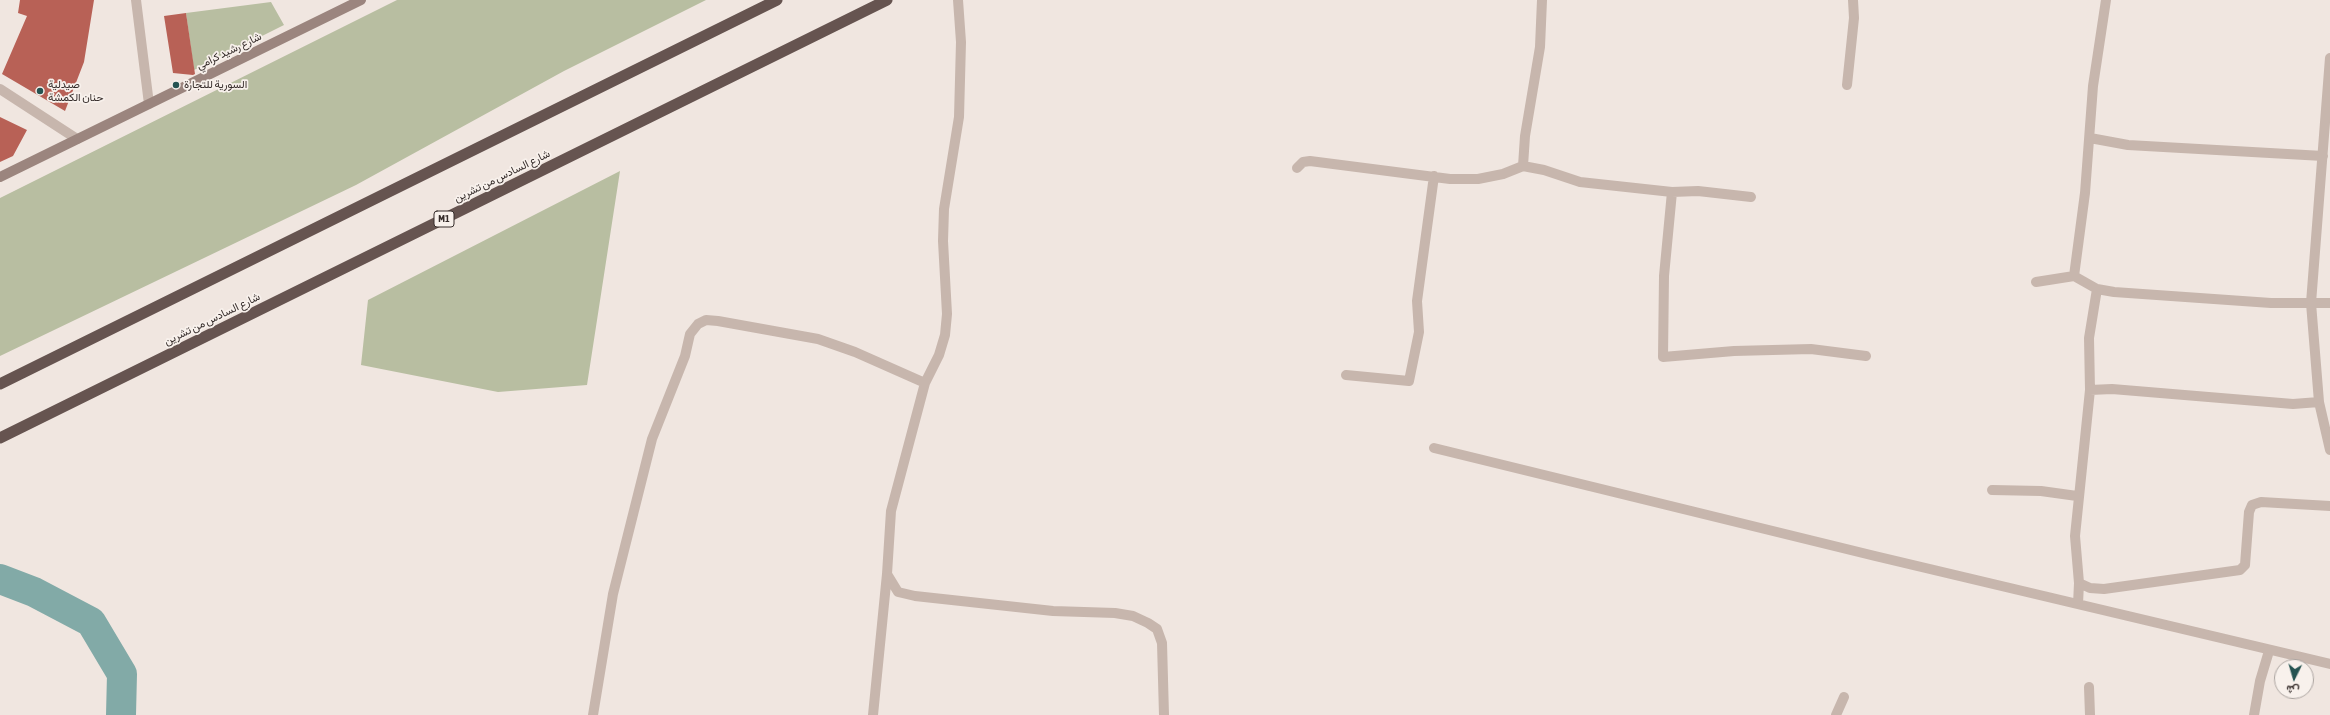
<!DOCTYPE html>
<html>
<head>
<meta charset="utf-8">
<style>
  body { margin:0 }
  #map { position:relative; width:2330px; height:715px; overflow:hidden; background:#f0e6e0; font-family:"Asap Condensed",Vazirmatn,sans-serif }
  canvas { display:block }
  .north { position:absolute; left:2274px; top:659px; width:40px; height:40px; box-sizing:border-box; background:#f8f1ec; border:1px solid #aaa39f; border-radius:50%; rotate:185deg; font-size:11px; font-weight:700; line-height:16px; text-align:center; color:#362d2b }
  .north::after { content:''; display:block; margin:auto; width:14px; height:18px; background:#255351; clip-path:polygon(50% 0,100% 100%,50% 72%,0 100%) }
</style>
</head>
<body>
<div id="map">
<canvas width="2330" height="715"></canvas>
<div class="north">ش</div>
</div>
<script>
const ctx = document.querySelector('canvas').getContext('2d');
ctx.lineJoin = 'round';
function fillPath(path, color) { ctx.fillStyle = color; ctx.fill(path, 'evenodd'); }
const toPath = rows => new Path2D(rows.map(r => 'M' + r).join(''));
function stroke(path, color, width, dash) { ctx.strokeStyle = color; ctx.lineWidth = width; ctx.lineCap = dash ? 'butt' : 'round'; ctx.setLineDash(dash || []); ctx.stroke(path); }
function label(font, color, halo, rows, align = 'center') {
  ctx.font = font + ' "Asap Condensed",Vazirmatn,sans-serif'; ctx.lineWidth = 3.5; ctx.setLineDash([]); ctx.textBaseline = 'middle'; ctx.strokeStyle = halo; ctx.fillStyle = color; for (const [text, x, y, turn = 0] of rows) {
    ctx.save(); ctx.translate(x, y); ctx.rotate((+turn || 0) * Math.PI / 180); ctx.textAlign = isNaN(turn) ? turn : align; if (halo) ctx.strokeText(text, 0, 0); ctx.fillText(text, 0, 0); ctx.restore();
  }
}
fillPath(toPath([
  [397,0,706,0,564,71,356,185,0,356,0,198],
  [271,2,284,25,194,70,186,13],
  [620,171,587,385,498,392,361,365,368,300]
]), '#b8bea1');
stroke(toPath([
  [0,579,34,592,91,622,122,674,121,715]
]), '#82aaa7', 30);
fillPath(toPath([
  [20,0,94,0,84,62,65,111,2,74,27,16,18,13],
  [186,13,195,74,193,75,173,73,164,16],
  [0,117,27,130,13,156,0,162]
]), '#b86156');
stroke(toPath([
  [136,0,149,104],
  [958,0,961,42,959,117,944,209,943,241,947,314,945,335,939,355,925,383,891,511,887,574,898,592,915,596,1053,611,1115,613,1133,616,1148,623,1157,629,1162,643,1164,715],
  [2330,58,2311,303,2319,402,2330,450],
  [1847,85,1854,18,1853,0],
  [0,89,77,139],
  [2090,138,2128,145,2323,156],
  [1523,166,1525,136,1540,47,1542,0],
  [1297,168,1303,162,1310,161,1450,179,1478,179,1503,174,1523,166,1544,170,1580,182,1672,192,1698,191,1751,197],
  [1672,192,1664,276,1663,357,1734,351,1811,349,1866,356],
  [2074,276,2085,193,2093,86,2106,0],
  [2036,282,2074,276,2097,289,2114,292,2271,303,2330,303],
  [1346,375,1409,381,1419,332,1417,301,1434,176],
  [2090,390,2112,389,2293,404,2319,402],
  [1434,448,1875,556,2330,664],
  [1992,490,2041,491,2077,496],
  [2079,583,2090,588,2104,589,2240,570,2245,565,2249,512,2252,505,2261,502,2330,506],
  [2078,604,2079,583,2075,536,2090,390,2089,338,2097,289],
  [2089,687,2090,715],
  [593,715,613,594,652,439,685,356,690,334,698,324,706,320,718,321,818,339,855,352,925,383],
  [873,715,887,574],
  [1836,715,1844,697],
  [2254,715,2260,681,2269,651]
]), '#c7b6ad', 10);
stroke(toPath([
  [0,177,361,0]
]), '#9b857e', 10);
stroke(toPath([
  [0,384,777,0],
  [0,438,887,0]
]), '#665450', 11);
for (const [x, y, r, color] of [
  [176,85,4,"#255351"],
  [40,91,4,"#255351"]
]) { const dot = new Path2D(); dot.arc(x, y, r, 0, 2 * Math.PI); ctx.fillStyle = color; ctx.fill(dot); stroke(dot, '#f8f1ec', 1.5); }
for (const [x, y, w] of [
  [444,219,20]
]) { const box = new Path2D(); box.roundRect(x - w / 2, y - 8, w, 16, 3); ctx.fillStyle = '#f8f1ec'; ctx.fill(box); stroke(box, '#362d2b', 1); }
label('bold 10px', '#362d2b', null, [
  ["M1",444,219]
]);
label('11px', '#362d2b', '#f8f1ec', [
  ["شارع رشيد كرامي",229,51,-26],
  ["شارع السادس من تشرين",502,176,-26],
  ["شارع السادس من تشرين",212,319,-26]
]);
label('11px', '#362d2b', '#f8f1ec', [
  ["صيدلية",48,85],
  ["حنان الكمشة",48,98],
  ["السورية للتجارة",184,85]
], 'left');
</script>
</body>
</html>
